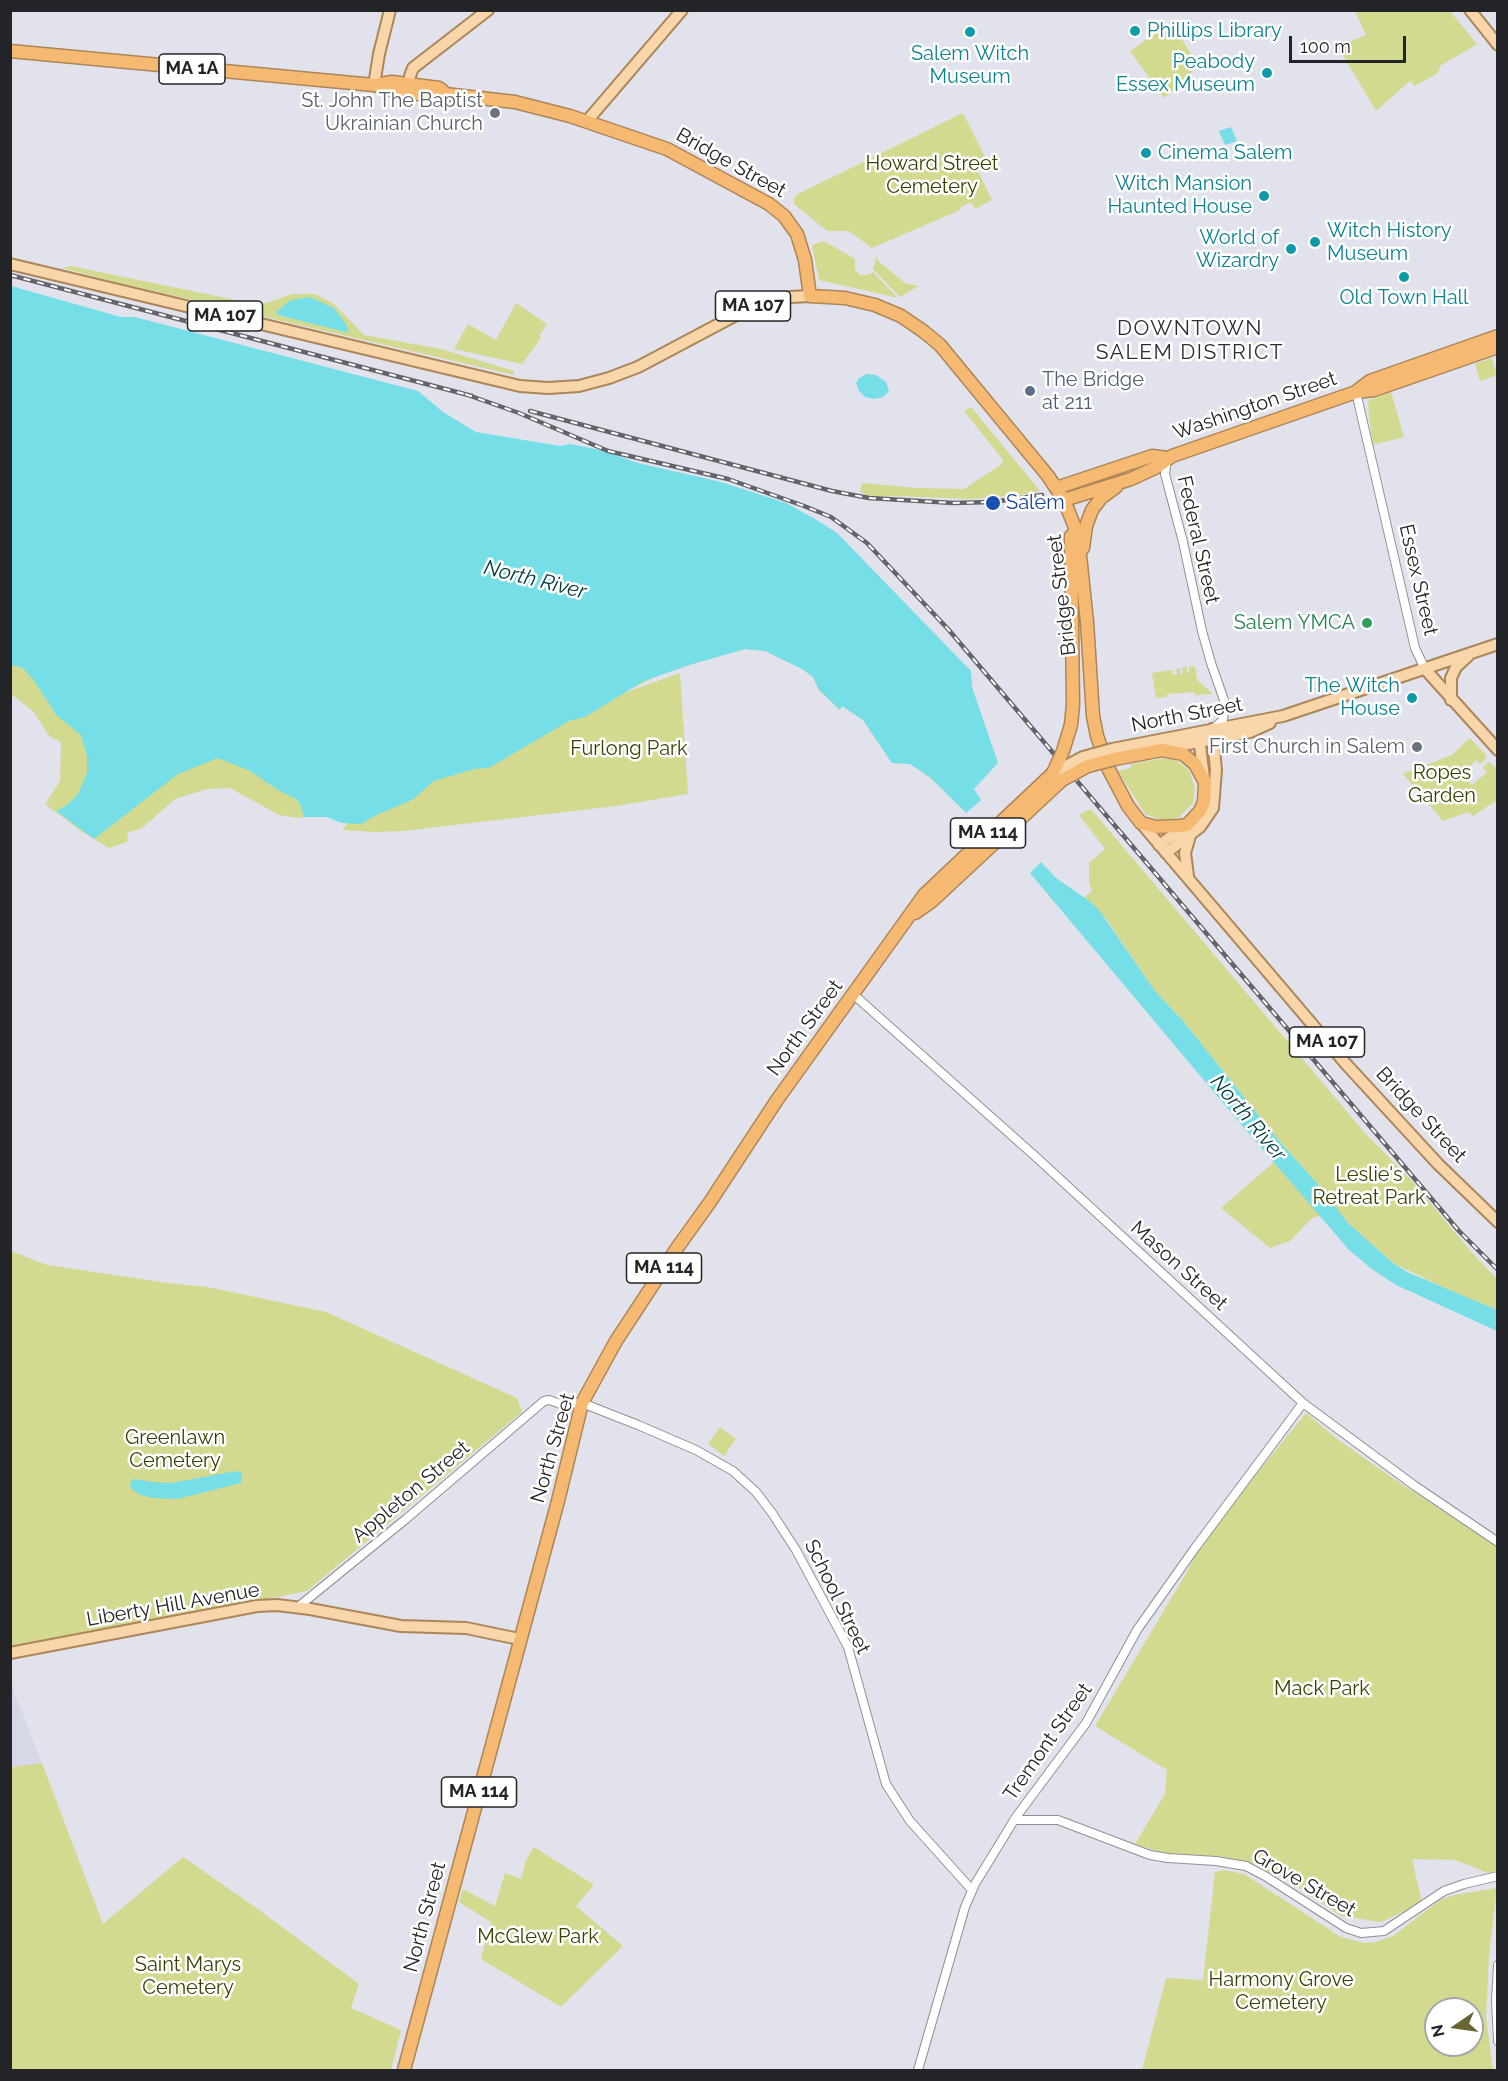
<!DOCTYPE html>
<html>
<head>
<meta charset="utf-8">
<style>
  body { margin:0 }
  #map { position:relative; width:1508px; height:2081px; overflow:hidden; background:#e1e2eb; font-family:Raleway,sans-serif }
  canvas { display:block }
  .frame { position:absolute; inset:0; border:12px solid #232427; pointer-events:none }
  .north { position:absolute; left:1424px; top:1997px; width:60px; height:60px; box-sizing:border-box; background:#fff; border:2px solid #a7a7a9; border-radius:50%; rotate:257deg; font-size:16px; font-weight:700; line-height:24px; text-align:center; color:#232427 }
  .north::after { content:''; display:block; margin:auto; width:21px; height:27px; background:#686532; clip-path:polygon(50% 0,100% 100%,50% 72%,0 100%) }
  .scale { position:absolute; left:1289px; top:36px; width:117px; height:27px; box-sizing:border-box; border:3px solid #232427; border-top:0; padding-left:8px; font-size:18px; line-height:21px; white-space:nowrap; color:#232427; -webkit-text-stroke:4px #fff; paint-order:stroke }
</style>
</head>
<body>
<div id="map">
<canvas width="1508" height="2081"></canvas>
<div class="frame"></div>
<div class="north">N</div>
<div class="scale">100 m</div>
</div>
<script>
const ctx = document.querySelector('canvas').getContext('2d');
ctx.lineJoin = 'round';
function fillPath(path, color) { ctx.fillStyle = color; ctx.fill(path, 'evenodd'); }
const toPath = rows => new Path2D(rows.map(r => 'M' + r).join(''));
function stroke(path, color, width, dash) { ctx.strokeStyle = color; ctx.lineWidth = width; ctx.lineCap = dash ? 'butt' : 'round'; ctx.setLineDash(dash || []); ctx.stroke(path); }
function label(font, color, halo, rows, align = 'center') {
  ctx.font = font + ' Raleway,sans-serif'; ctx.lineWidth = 5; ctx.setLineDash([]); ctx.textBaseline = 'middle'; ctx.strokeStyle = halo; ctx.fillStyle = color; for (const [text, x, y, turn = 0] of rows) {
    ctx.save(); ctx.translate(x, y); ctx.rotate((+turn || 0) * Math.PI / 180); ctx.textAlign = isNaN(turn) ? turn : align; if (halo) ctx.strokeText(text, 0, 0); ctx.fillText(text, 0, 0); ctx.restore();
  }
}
fillPath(toPath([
  [11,1684,42,1763,11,1767]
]), '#d6d8e8');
fillPath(toPath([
  [1355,11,1450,11,1477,44,1440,66,1438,73,1415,86,1410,81,1376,111,1338,47,1366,35],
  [1171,23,1194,58,1195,64,1189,78,1164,98,1130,51],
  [963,113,985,157,974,163,992,200,975,209,971,202,961,207,960,210,872,248,849,231,827,231,794,204,794,198,798,194],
  [824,241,855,259,855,269,860,275,868,275,873,272,898,298,819,280,812,245],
  [877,255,877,260,905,283,919,286,900,297,873,269],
  [71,266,255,304,266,303,292,294,315,294,334,304,364,335,441,349,514,371,514,375,111,281,62,268],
  [516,303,547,324,539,336,541,338,522,364,454,349,468,324,496,340],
  [1492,358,1497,375,1480,381,1475,364],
  [1391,392,1404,437,1373,445,1368,407,1369,400],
  [971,407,1040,491,1019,495,971,499,895,496,869,498,860,491,862,483,917,488,964,489,1002,464,1003,460,964,411],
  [11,459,770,599,949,797,931,778,910,764,892,763,863,720,842,706,840,710,819,690,813,677,802,669,765,651,745,649,718,656,659,675,621,694,680,673,688,794,616,806,403,831,375,832,343,830,347,823,327,817,309,816,298,818,279,815,230,788,207,789,175,799,141,829,128,832,127,842,109,848,81,831,45,804,60,781,61,742,49,736,34,712,11,694],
  [1193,666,1196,669,1197,680,1213,694,1195,695,1194,692,1167,694,1167,697,1156,698,1152,673,1172,670,1173,675,1177,674,1176,669,1180,668,1180,674,1183,673,1182,668,1187,667,1187,672,1190,672,1189,667],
  [1470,738,1486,755,1486,759,1480,764,1476,760,1468,768,1470,771,1464,776,1472,785,1487,772,1483,767,1488,762,1491,763,1497,770,1497,800,1473,816,1468,812,1443,821,1403,774,1452,755],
  [1165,758,1176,760,1189,770,1195,788,1193,803,1178,818,1161,820,1145,814,1118,771,1131,768,1131,764],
  [1091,809,1365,1133,1410,1179,1475,1256,1497,1279,1497,1310,1455,1293,1393,1263,1348,1223,1339,1211,1312,1218,1290,1241,1270,1248,1221,1208,1274,1162,1316,1211,1335,1207,1322,1189,1280,1142,1183,1021,1155,991,1106,919,1084,898,1092,891,1089,882,1089,863,1105,849,1079,815],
  [11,1251,47,1265,168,1283,208,1287,326,1312,517,1398,522,1412,307,1591,11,1650],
  [1306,1413,1337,1439,1394,1479,1497,1547,1498,1869,1493,1875,1455,1860,1412,1859,1422,1903,1381,1922,1341,1916,1286,1879,1243,1862,1177,1858,1135,1844,1165,1794,1167,1770,1095,1726,1184,1577,1206,1536],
  [720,1427,736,1439,724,1456,708,1444],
  [42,1763,103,1924,183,1857,255,1907,359,1984,351,2008,401,2030,391,2070,11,2070,11,1767],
  [534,1847,594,1885,576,1906,623,1946,561,2007,481,1959,491,1922,459,1902,463,1889,495,1906,505,1873,521,1879,526,1860],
  [1224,1870,1244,1874,1341,1937,1364,1943,1376,1942,1393,1936,1440,1900,1454,1895,1497,1888,1489,1956,1486,2017,1493,2070,1142,2070,1166,1978,1203,1980,1215,1872],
  [1436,2009,1472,2009,1472,2045,1436,2045]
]), '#d3da90');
fillPath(toPath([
  [1231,127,1237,141,1225,145,1219,131],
  [11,286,121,317,135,317,418,391,443,412,476,432,560,446,570,444,600,450,638,463,721,482,755,493,786,503,815,519,837,533,971,671,972,687,998,763,974,789,981,800,966,813,931,778,910,764,892,763,863,720,842,706,840,710,819,690,813,677,802,669,765,651,745,649,689,665,644,681,585,717,569,721,489,768,474,769,434,781,412,800,374,816,362,824,341,823,327,817,304,817,300,804,296,799,278,790,250,771,218,758,178,774,94,839,56,811,67,805,78,794,87,773,87,756,81,735,56,715,35,682,23,668,11,665],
  [310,297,334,308,346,324,349,333,278,315,276,312,291,300],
  [867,374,876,375,886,382,889,391,883,397,875,399,865,397,859,391,856,383,859,378],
  [1041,862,1056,878,1088,900,1099,910,1155,991,1183,1021,1280,1142,1322,1189,1348,1223,1393,1263,1407,1272,1497,1310,1497,1331,1396,1285,1373,1270,1349,1250,1234,1116,1030,873],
  [236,1471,241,1473,242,1477,241,1483,178,1499,152,1498,138,1494,130,1487,131,1481,135,1479,152,1482,171,1483]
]), '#75dee7');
const minor = toPath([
  [1356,392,1415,648,1425,669],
  [1167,460,1165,474,1183,542,1202,631,1211,663,1225,703,1223,720,1213,729],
  [853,994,1036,1157,1303,1403,1415,1486,1498,1542],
  [298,1607,406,1519,544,1401,549,1400,561,1404,582,1403,638,1425,696,1450,733,1471,756,1492,772,1513,796,1550,848,1647,886,1784,910,1821,972,1890],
  [1014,1820,1058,1820,1150,1855,1168,1858,1216,1861,1246,1866,1265,1876,1346,1928,1361,1933,1384,1931,1444,1891,1464,1884,1498,1876],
  [1498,1965,1496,2000,1498,2041],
  [918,2070,965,1907,975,1884,1016,1817,1086,1723,1137,1630,1195,1548,1303,1403]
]);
const major = toPath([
  [1470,10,1498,45],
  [374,85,379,54,390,10],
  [408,92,410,76,413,68,488,10],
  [587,121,682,10],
  [10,264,520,386,548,388,579,386,609,378,638,367,755,305,790,297,810,296],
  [1425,669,1498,750],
  [1451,700,1451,678,1456,667,1468,656],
  [1199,737,1204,778],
  [1112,749,1283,716,1498,644],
  [1163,749,1250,732,1270,723],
  [1141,823,1346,1064,1438,1164,1498,1222],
  [1159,845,1187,825],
  [1166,853,1200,827,1213,808,1216,770,1212,729],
  [1188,876,1185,853,1190,836],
  [10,1653,257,1606,277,1605,310,1609,401,1626,466,1628,519,1639]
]);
const highway = toPath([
  [10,51,374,85,400,92,438,96,445,94,515,102,570,116,667,149,769,204,784,216,797,234,805,260,810,296,845,298,875,305,901,316,923,331,940,345,1048,476,1064,500,1074,525,1079,546,1087,622,1093,716,1097,736,1109,770,1128,806,1141,823,1156,827,1180,826,1187,825,1200,811,1204,802,1205,782,1195,764,1183,754,1162,750,1115,759],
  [375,85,392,82,439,88,443,91],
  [1357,391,1370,381,1498,336],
  [1056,488,1152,456,1167,458],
  [1064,500,1131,479,1157,467,1172,456,1356,392,1374,390,1498,347],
  [1083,548,1086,526,1092,510,1101,498,1116,487],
  [1071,725,1073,705,1071,536],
  [915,913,932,901,1062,780],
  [404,2070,558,1501,582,1403,616,1341,677,1248,710,1202,777,1100,924,895,1053,773]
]);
stroke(minor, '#8f9098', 10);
stroke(major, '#ac8558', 14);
stroke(highway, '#ac8558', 15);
stroke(minor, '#fff', 8);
stroke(major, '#f9d5aa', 10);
stroke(highway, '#f5b972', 12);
const rail = toPath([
  [10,275,472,396],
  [465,394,519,413,608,451,728,479,804,506,831,517,867,543,948,629,1459,1231,1498,1270],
  [530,411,832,491,869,498,953,503,992,502,1042,495]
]);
stroke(rail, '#636469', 4.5);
stroke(rail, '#fff', 2, [7]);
const majorBridge = toPath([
  [1053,773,1083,757,1112,749]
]);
const highwayBridge = toPath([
  [1053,773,1063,751,1071,725],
  [1062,780,1088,766,1115,759]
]);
stroke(majorBridge, '#ac8558', 14, []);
stroke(highwayBridge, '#ac8558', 15, []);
stroke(majorBridge, '#f9d5aa', 10);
stroke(highwayBridge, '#f5b972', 12);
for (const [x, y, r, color] of [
  [1135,31,6,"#0f9aa8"],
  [970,32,6,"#0f9aa8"],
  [1267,73,6,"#0f9aa8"],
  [495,113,6,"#6b7280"],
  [1146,153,6,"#0f9aa8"],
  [1264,196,6,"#0f9aa8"],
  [1315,242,6,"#0f9aa8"],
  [1291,249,6,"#0f9aa8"],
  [1404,277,6,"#0f9aa8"],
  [1030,391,6,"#5c6f8a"],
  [993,503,8,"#1a4fb4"],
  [1367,623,6,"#2e9e5b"],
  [1412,698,6,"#0f9aa8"],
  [1417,747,6,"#6b7280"]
]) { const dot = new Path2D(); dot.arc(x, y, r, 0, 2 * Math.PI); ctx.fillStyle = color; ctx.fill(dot); stroke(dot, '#fff', 2); }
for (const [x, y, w] of [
  [192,69,66],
  [753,306,75],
  [225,316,75],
  [988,833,75],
  [1327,1042,75],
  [664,1268,75],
  [479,1792,75]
]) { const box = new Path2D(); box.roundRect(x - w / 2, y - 15, w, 30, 4.5); ctx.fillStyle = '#fff'; ctx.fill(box); stroke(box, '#232427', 1.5); }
label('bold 18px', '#232427', null, [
  ["MA 1A",192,69],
  ["MA 107",753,306],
  ["MA 107",225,316],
  ["MA 114",988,833],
  ["MA 107",1327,1042],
  ["MA 114",664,1268],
  ["MA 114",479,1792]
]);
label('20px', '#0d838f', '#fff', [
  ["Phillips Library",1147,31,"left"],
  ["Salem Witch",970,54,"center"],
  ["Museum",970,77,"center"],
  ["Peabody",1255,62],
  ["Essex Museum",1255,85],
  ["Cinema Salem",1158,153,"left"],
  ["Witch Mansion",1252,184],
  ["Haunted House",1252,207],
  ["Witch History",1327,231,"left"],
  ["Museum",1327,254,"left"],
  ["World of",1279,238],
  ["Wizardry",1279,261],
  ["Old Town Hall",1404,298,"center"],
  ["The Witch",1400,686],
  ["House",1400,709]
], 'right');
label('20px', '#5b616d', '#fff', [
  ["St. John The Baptist",483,101],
  ["Ukrainian Church",483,124],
  ["First Church in Salem",1405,747]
], 'right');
label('20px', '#232427', '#fff', [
  ["Bridge Street",731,163,29],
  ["Washington Street",1255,406,-19],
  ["Federal Street",1198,540,77],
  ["Essex Street",1418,580,77],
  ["Bridge Street",1062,595,-97],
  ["North Street",1187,715,-11],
  ["North Street",805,1028,-54],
  ["Bridge Street",1421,1115,47],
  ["Mason Street",1179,1266,42],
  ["North Street",553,1448,-74],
  ["Appleton Street",411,1492,-40],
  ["School Street",837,1597,64],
  ["Liberty Hill Avenue",173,1605,-10],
  ["Tremont Street",1048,1742,-55],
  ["Grove Street",1304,1883,30],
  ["North Street",425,1917,-75]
]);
label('20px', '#3d4003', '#fff', [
  ["Howard Street",932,164],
  ["Cemetery",932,187],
  ["Furlong Park",629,749],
  ["Ropes",1442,773],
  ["Garden",1442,796],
  ["Leslie's",1369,1175],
  ["Retreat Park",1369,1198],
  ["Greenlawn",175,1438],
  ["Cemetery",175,1461],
  ["Mack Park",1322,1689],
  ["McGlew Park",538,1937],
  ["Saint Marys",188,1965],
  ["Cemetery",188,1988],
  ["Harmony Grove",1281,1980],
  ["Cemetery",1281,2003]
]);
label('20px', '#4e5e75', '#fff', [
  ["The Bridge",1042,380],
  ["at 211",1042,403]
], 'left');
label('20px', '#164399', '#fff', [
  ["Salem",1006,503]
], 'left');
label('20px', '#27864d', '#fff', [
  ["Salem YMCA",1355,623]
], 'right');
ctx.letterSpacing = '1.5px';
label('21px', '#2c2d33', '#fff', [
  ["DOWNTOWN",1190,329],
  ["SALEM DISTRICT",1190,353]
]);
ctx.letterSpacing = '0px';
label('italic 21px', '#053a3d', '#fff', [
  ["North River",535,580,14],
  ["North River",1248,1118,50]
]);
</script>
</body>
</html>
